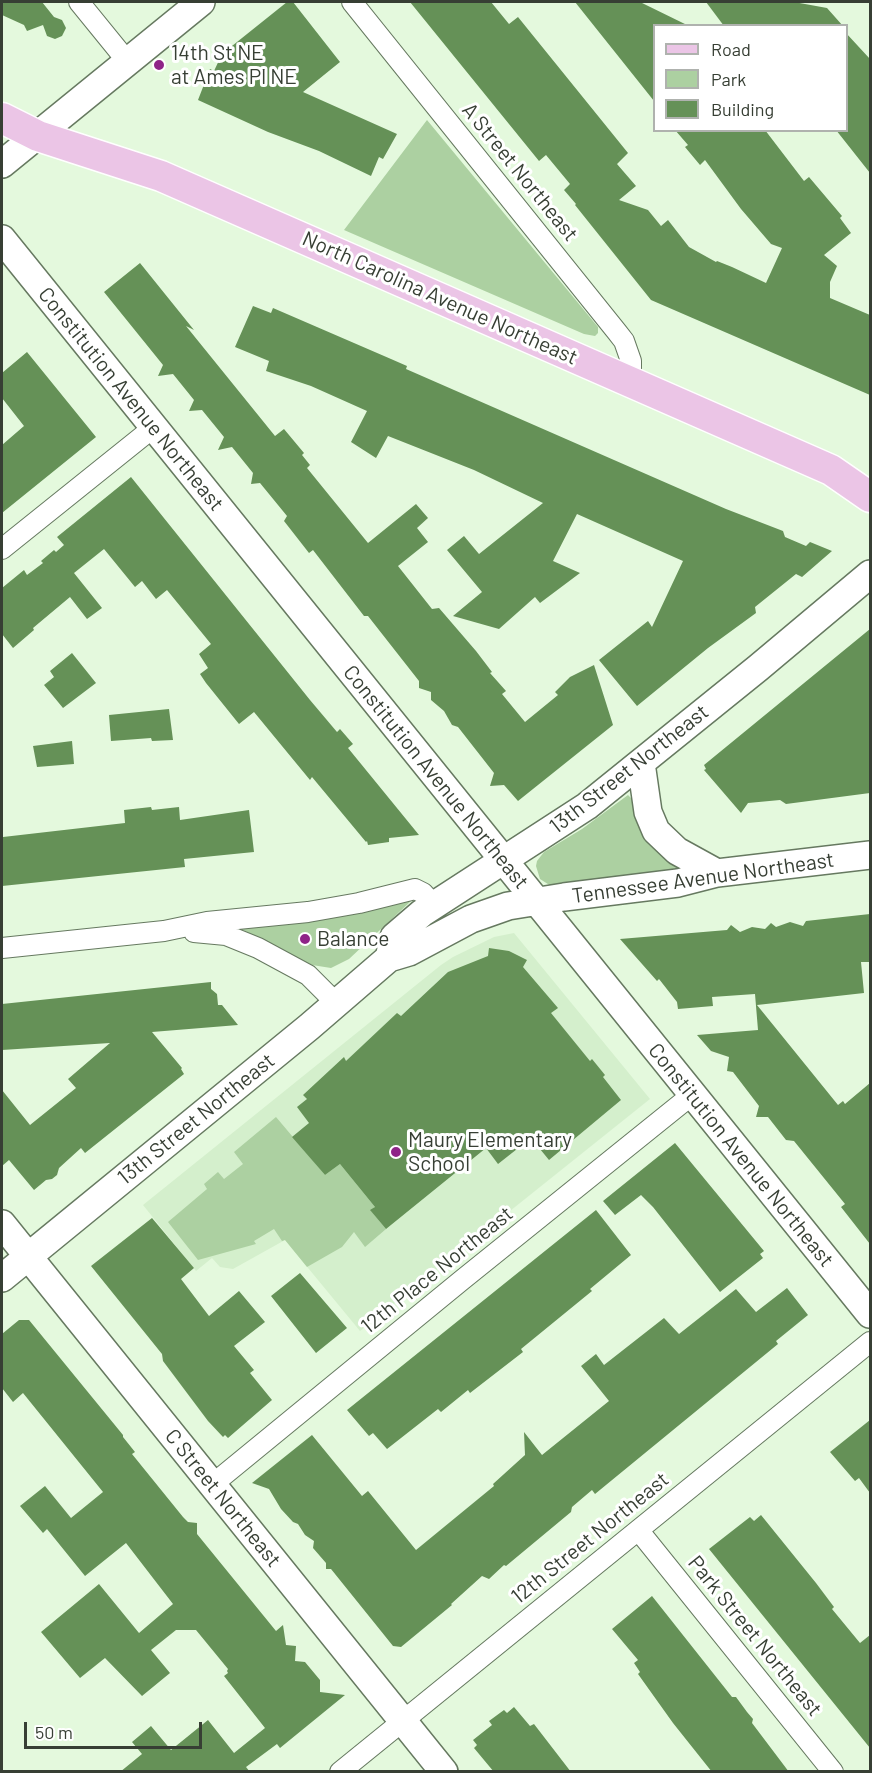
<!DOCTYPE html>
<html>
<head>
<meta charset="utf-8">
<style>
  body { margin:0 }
  #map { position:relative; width:872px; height:1773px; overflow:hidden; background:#e4f9dd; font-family:Barlow,sans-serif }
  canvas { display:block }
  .frame { position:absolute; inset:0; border:3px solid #373f34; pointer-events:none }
  .legend { position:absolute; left:653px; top:24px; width:195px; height:108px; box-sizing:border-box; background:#fff; border:2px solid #afb2ae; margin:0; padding:8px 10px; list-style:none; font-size:18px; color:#373f34 }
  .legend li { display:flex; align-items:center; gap:12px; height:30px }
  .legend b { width:30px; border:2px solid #afb2ae }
  .scale { position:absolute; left:24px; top:1722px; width:178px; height:27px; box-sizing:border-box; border:3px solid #373f34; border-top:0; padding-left:8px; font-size:18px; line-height:21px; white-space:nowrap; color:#373f34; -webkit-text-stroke:4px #fff; paint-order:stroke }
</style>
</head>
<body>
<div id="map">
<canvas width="872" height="1773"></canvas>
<div class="frame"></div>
<ul class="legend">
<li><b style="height:8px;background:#ebc5e6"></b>Road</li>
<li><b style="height:16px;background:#acd0a1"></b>Park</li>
<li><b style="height:16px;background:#659157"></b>Building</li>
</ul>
<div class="scale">50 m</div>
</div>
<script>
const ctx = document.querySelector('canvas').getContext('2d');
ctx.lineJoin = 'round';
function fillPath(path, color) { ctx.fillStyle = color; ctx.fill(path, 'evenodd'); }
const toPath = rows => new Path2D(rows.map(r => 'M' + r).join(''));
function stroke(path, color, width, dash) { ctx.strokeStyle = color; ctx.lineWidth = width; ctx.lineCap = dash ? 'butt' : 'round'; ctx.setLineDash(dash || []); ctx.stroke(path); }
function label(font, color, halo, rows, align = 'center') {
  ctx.font = font + ' Barlow,sans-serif'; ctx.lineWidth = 6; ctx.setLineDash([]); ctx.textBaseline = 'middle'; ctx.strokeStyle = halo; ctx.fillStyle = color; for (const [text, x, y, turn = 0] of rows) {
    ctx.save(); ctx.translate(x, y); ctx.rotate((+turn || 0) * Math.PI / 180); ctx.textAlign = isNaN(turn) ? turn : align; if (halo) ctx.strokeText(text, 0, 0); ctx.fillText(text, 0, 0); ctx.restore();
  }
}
fillPath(toPath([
  [514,933,650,1099,360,1331,285,1240,233,1269,220,1267,212,1258,196,1271,143,1205,441,965,453,957,494,937]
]), '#d4efcc');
fillPath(toPath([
  [427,120,598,327,598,333,595,336,584,334,344,230],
  [628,795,633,800,640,824,681,868,680,871,551,886,540,879,536,866,537,861,544,852,582,829],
  [411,899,411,901,349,959,331,968,312,965,241,929,240,927],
  [276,1117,325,1175,340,1164,375,1207,371,1211,386,1229,365,1247,354,1232,342,1247,307,1267,285,1240,282,1241,274,1229,254,1241,256,1244,198,1260,168,1222,207,1189,204,1184,218,1172,224,1179,243,1164,234,1152]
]), '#acd0a1');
fillPath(toPath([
  [2,2,42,2,54,17,62,20,66,28,62,36,55,39,47,36,43,25,27,31,24,25,2,15],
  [287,2,293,2,340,62,303,92,397,134,383,159,379,157,371,176,319,151,268,132,198,100,210,69,214,71,222,54],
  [410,2,491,2,509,24,518,17,628,153,617,164,636,186,619,200,648,210,661,226,668,220,689,247,716,262,717,261,732,267,766,283,782,248,771,244,741,209,705,160,700,165,685,147,688,145,675,130,765,130,804,181,809,177,842,216,840,218,851,233,824,255,837,266,830,282,830,298,870,315,870,395,651,300,575,205,576,204,564,190,570,184,546,155,539,161],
  [575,2,640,2,689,26,654,26,654,101],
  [706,2,794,2,827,8,843,26,724,26],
  [846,33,870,59,870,173,836,130,846,130],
  [140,263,194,330,186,326,275,436,284,429,304,453,302,455,310,465,307,468,368,543,416,504,428,518,417,528,428,542,398,566,432,609,439,608,476,651,492,672,490,673,506,691,502,694,525,722,558,695,555,692,570,677,594,665,613,725,518,801,504,785,490,786,494,773,458,727,452,725,444,711,431,700,431,692,419,688,419,681,368,616,364,616,313,550,309,553,284,521,287,516,260,483,251,484,253,473,232,447,218,450,224,437,202,410,189,411,194,400,173,374,158,376,163,365,104,292],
  [253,306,271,313,273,308,391,359,407,366,406,369,726,509,783,531,785,537,806,546,810,542,832,551,802,577,796,574,755,607,756,613,708,648,637,706,599,660,648,621,652,627,683,561,577,514,553,561,580,573,540,603,535,597,499,629,453,616,482,592,447,550,464,536,479,554,543,503,474,470,388,436,376,458,351,442,367,411,311,386,266,371,269,361,235,347],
  [27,352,96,437,2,513,2,445,24,426,2,398,2,373],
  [131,477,310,700,337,732,340,729,353,744,348,748,419,835,389,838,389,842,368,845,367,841,366,842,312,777,310,780,254,712,239,724,206,683,200,674,208,668,199,654,211,644,167,590,156,599,142,581,135,587,104,549,74,573,102,608,87,619,70,597,33,628,34,630,13,648,2,634,2,588,24,570,27,575,43,563,41,561,54,550,56,552,64,545,57,537],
  [870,629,870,793,786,804,780,800,748,803,741,813,704,770,706,769,704,765],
  [72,653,96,683,63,708,44,685,54,677,50,671],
  [169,709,173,740,152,741,151,738,111,741,109,715],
  [72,741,74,764,37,767,33,746],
  [151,807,152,810,179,807,180,820,249,810,254,852,184,859,185,867,2,886,3,837,125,823,124,810],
  [870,914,870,962,861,962,864,993,757,1005,838,1105,843,1101,845,1104,870,1083,870,1244,841,1207,845,1204,794,1141,786,1140,768,1117,756,1117,759,1106,733,1072,727,1071,729,1057,711,1051,697,1035,758,1030,755,994,712,997,713,1006,678,1009,677,1002,659,979,657,981,620,939,727,930,731,925,740,932,752,927,765,929,771,923,776,927,790,922,803,926,806,921],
  [489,948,509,951,527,960,523,967,558,1008,551,1013,590,1061,592,1059,605,1075,603,1077,621,1100,549,1160,531,1138,498,1164,486,1148,386,1229,370,1210,375,1207,340,1164,325,1175,292,1137,309,1123,297,1107,307,1099,303,1095,344,1057,346,1061,397,1013,401,1016,448,972,488,956],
  [211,982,211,989,217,994,218,1005,222,1005,238,1025,152,1032,182,1068,181,1069,184,1074,85,1153,81,1148,59,1168,57,1175,52,1179,46,1180,34,1190,9,1160,2,1166,2,1090,30,1125,76,1088,68,1079,110,1043,2,1050,2,1004],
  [675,1143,764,1251,760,1254,763,1258,720,1292,653,1207,641,1195,615,1215,603,1201],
  [596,1210,631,1255,590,1289,592,1291,521,1349,523,1352,470,1393,468,1390,441,1412,438,1409,387,1449,373,1433,369,1436,347,1410],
  [152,1218,194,1268,181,1279,209,1316,239,1291,265,1322,234,1346,254,1370,250,1373,272,1400,228,1438,225,1435,223,1437,208,1421,163,1361,162,1354,91,1266],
  [300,1273,347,1328,316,1353,271,1296],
  [787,1288,808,1315,776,1341,778,1344,595,1494,592,1490,572,1507,571,1512,506,1566,504,1565,489,1579,482,1576,451,1604,452,1605,401,1647,393,1646,331,1569,326,1569,326,1563,313,1548,314,1541,305,1535,298,1524,293,1522,281,1509,269,1489,252,1483,312,1435,362,1496,368,1491,416,1550,494,1486,493,1484,525,1455,524,1432,542,1455,609,1401,581,1366,596,1354,604,1365,664,1318,679,1334,736,1289,756,1312],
  [19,1320,29,1320,123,1435,123,1437,135,1452,132,1454,183,1517,188,1522,197,1523,197,1534,276,1631,283,1625,286,1645,296,1646,295,1661,305,1662,320,1680,320,1692,345,1695,280,1748,277,1744,246,1767,250,1772,120,1772,142,1754,132,1742,151,1726,171,1750,208,1720,234,1753,265,1728,224,1676,228,1673,227,1671,228,1669,196,1630,176,1630,151,1650,170,1673,142,1696,105,1658,80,1678,41,1632,99,1584,139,1633,173,1604,126,1543,85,1576,47,1529,43,1533,20,1506,45,1486,71,1518,103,1492,23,1393,13,1402,2,1388,2,1334],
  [870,1420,870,1493,859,1478,855,1481,830,1452],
  [761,1515,816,1583,834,1607,832,1609,860,1643,870,1635,870,1748,709,1549,750,1517,754,1521],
  [652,1596,732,1697,736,1697,747,1712,753,1719,752,1723,789,1772,712,1772,673,1723,638,1674,640,1672,634,1663,638,1660,612,1629],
  [514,1707,530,1726,534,1724,571,1772,494,1772,474,1748,477,1745,473,1740,492,1725,489,1721,504,1710,507,1713]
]), '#659157');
const street = toPath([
  [79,2,127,61],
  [352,2,617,332,624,341,631,361,631,382],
  [2,549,154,427],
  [194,932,226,935,258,948,308,975,336,1003],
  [2,948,164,931,207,922,308,912,359,903,415,889,423,893,434,905],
  [213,1484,462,1280,693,1094],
  [639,1531,833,1772],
  [340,1772,870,1342]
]);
const secondary = toPath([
  [2,164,201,2],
  [2,239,870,1314],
  [641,763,648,812,656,831,677,851,717,873],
  [389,958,394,937,422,913,587,806,758,668,870,574],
  [2,1224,444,1772],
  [2,1278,309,1027,389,958,409,952,471,919,508,906,564,897,678,883,717,873,870,855]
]);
const primary = toPath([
  [2,118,38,136,161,176,831,470,870,497]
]);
stroke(street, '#667960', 22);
stroke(secondary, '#667960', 30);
stroke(primary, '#fff', 33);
stroke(street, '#fff', 20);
stroke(secondary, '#fff', 27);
stroke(primary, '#ebc5e6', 30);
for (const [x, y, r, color] of [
  [159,65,6,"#8f2488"],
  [305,939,6,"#8f2488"],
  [396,1152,6,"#8f2488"]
]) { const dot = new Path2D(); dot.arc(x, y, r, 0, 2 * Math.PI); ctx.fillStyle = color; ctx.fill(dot); stroke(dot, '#fff', 2); }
label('21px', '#373f34', '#fff', [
  ["14th St NE",171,53],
  ["at Ames Pl NE",171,77],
  ["Balance",317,939],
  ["Maury Elementary",408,1140],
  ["School",408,1164]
], 'left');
label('21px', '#373f34', '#fff', [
  ["A Street Northeast",520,172,51],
  ["North Carolina Avenue Northeast",440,298,24],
  ["Constitution Avenue Northeast",131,399,51],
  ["13th Street Northeast",629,769,-38],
  ["Constitution Avenue Northeast",436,777,51],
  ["Tennessee Avenue Northeast",703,878,-8],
  ["13th Street Northeast",196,1119,-39],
  ["Constitution Avenue Northeast",741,1155,51],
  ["12th Place Northeast",437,1270,-39],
  ["C Street Northeast",223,1498,51],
  ["12th Street Northeast",590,1538,-39],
  ["Park Street Northeast",755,1636,51]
]);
</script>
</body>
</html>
